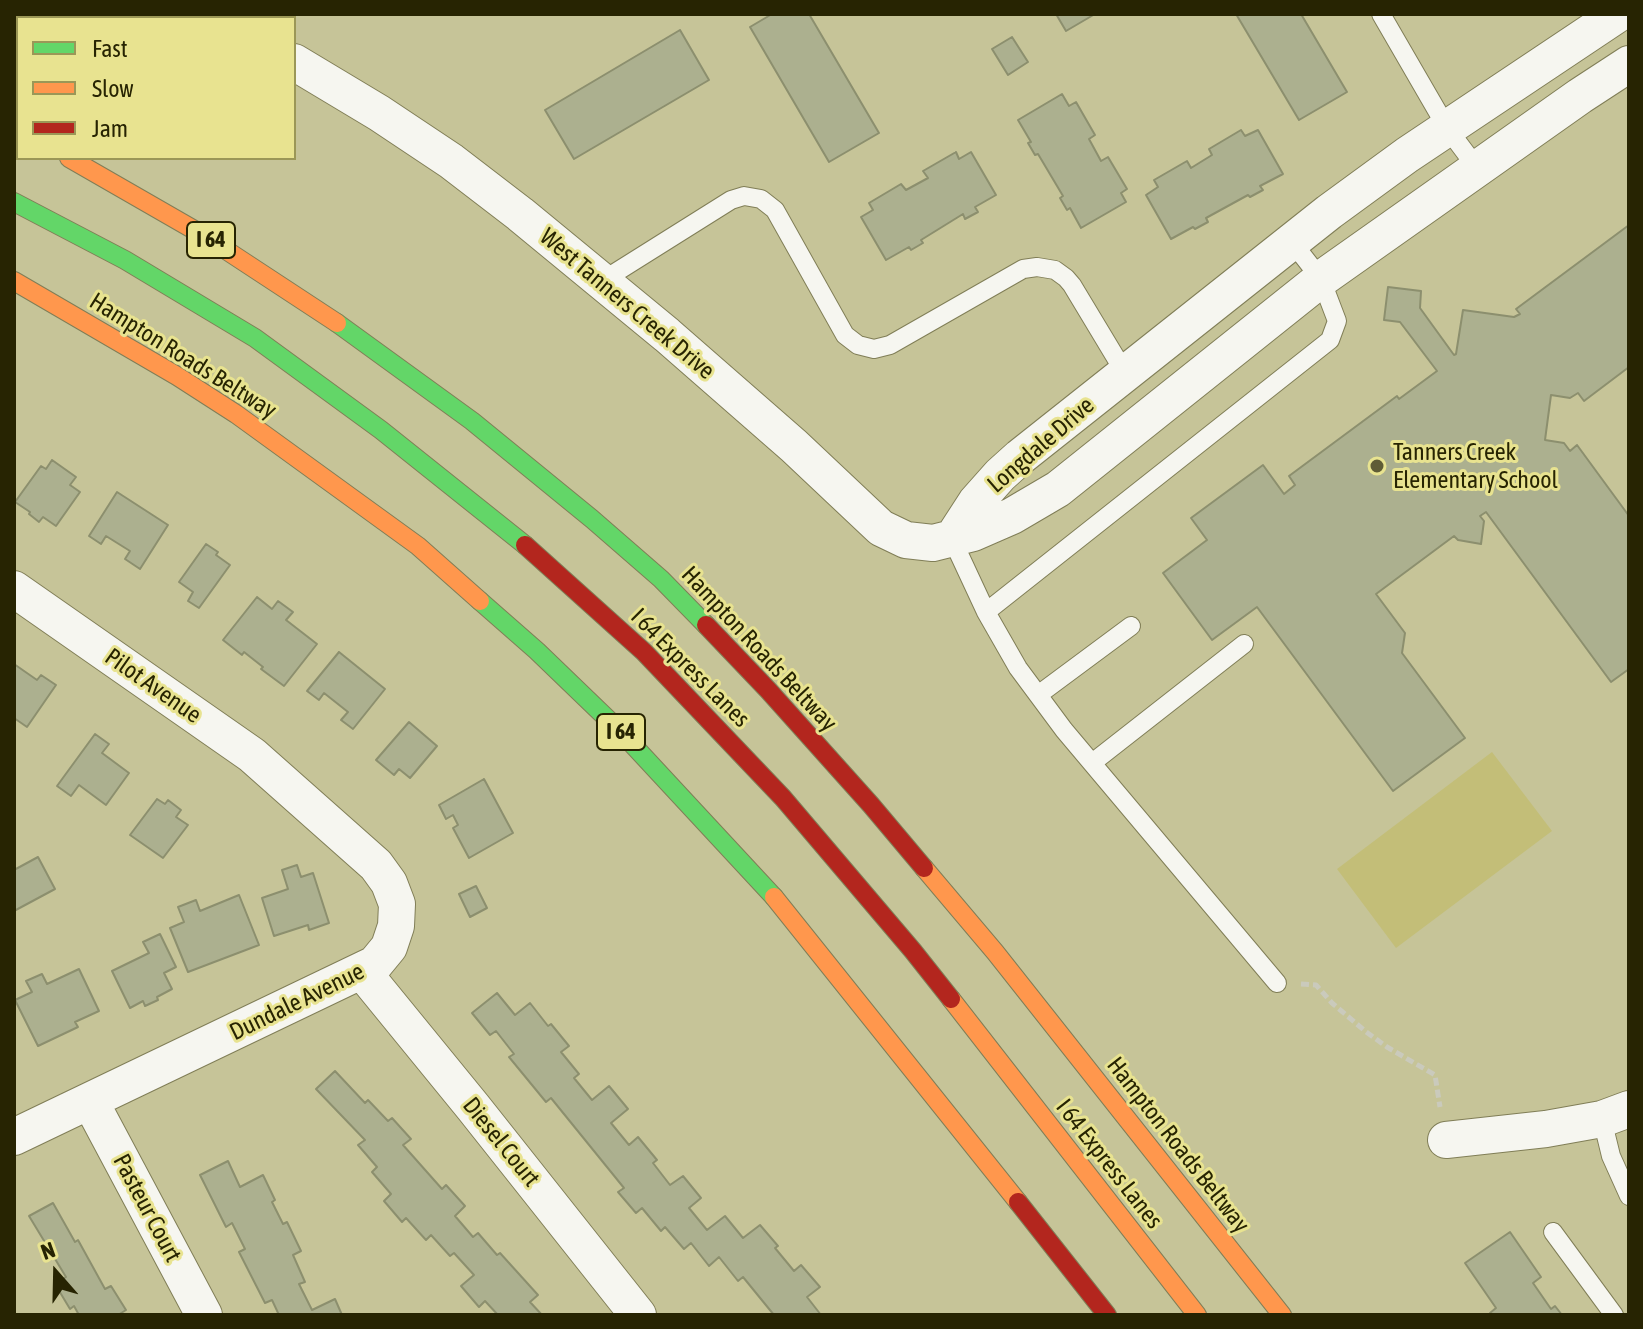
<!DOCTYPE html>
<html>
<head>
<meta charset="utf-8">
<style>
  body { margin:0 }
  #map { position:relative; width:1643px; height:1329px; overflow:hidden; background:#c6c498; font-family:"Asap Condensed",sans-serif }
  canvas { display:block }
  .frame { position:absolute; inset:0; border:16px solid #272402; pointer-events:none }
  .legend { position:absolute; left:16px; top:16px; width:280px; height:144px; box-sizing:border-box; background:#e8e390; border:2px solid #9b9757; margin:0; padding:10px 14px; list-style:none; font-size:24px; color:#272402 }
  .legend li { display:flex; align-items:center; gap:16px; height:40px }
  .legend b { width:40px; border:2px solid #9b9757 }
  .north { position:absolute; left:16px; top:1233px; width:80px; height:80px; -webkit-text-stroke:6px #e8e390; paint-order:stroke; rotate:340deg; font-size:22px; font-weight:700; line-height:32px; text-align:center; color:#272402 }
  .north::after { content:''; display:block; margin:auto; width:28px; height:36px; background:#272402; clip-path:polygon(50% 0,100% 100%,50% 72%,0 100%) }
</style>
</head>
<body>
<div id="map">
<canvas width="1643" height="1329"></canvas>
<div class="frame"></div>
<ul class="legend">
<li><b style="height:10px;background:#63d668"></b>Fast</li>
<li><b style="height:10px;background:#ff974d"></b>Slow</li>
<li><b style="height:10px;background:#b3261e"></b>Jam</li>
</ul>
<div class="north">N</div>
</div>
<script>
const ctx = document.querySelector('canvas').getContext('2d');
ctx.lineJoin = 'round';
function fillPath(path, color) { ctx.fillStyle = color; ctx.fill(path, 'evenodd'); }
const toPath = rows => new Path2D(rows.map(r => 'M' + r).join(''));
function stroke(path, color, width, dash) { ctx.strokeStyle = color; ctx.lineWidth = width; ctx.lineCap = dash ? 'butt' : 'round'; ctx.setLineDash(dash || []); ctx.stroke(path); }
function label(font, color, halo, rows, align = 'center') {
  ctx.font = font + ' "Asap Condensed",sans-serif'; ctx.lineWidth = 6; ctx.setLineDash([]); ctx.textBaseline = 'middle'; ctx.strokeStyle = halo; ctx.fillStyle = color; for (const [text, x, y, turn = 0] of rows) {
    ctx.save(); ctx.translate(x, y); ctx.rotate((+turn || 0) * Math.PI / 180); ctx.textAlign = isNaN(turn) ? turn : align; if (halo) ctx.strokeText(text, 0, 0); ctx.fillText(text, 0, 0); ctx.restore();
  }
}
fillPath(toPath([
  [1492,752,1552,831,1396,948,1337,869]
]), '#c3be78');
const building = toPath([
  [772,14,809,14,879,133,829,162,750,27,772,14],
  [1056,14,1095,14,1066,31,1056,14],
  [1236,14,1301,14,1347,92,1299,120,1236,14],
  [680,30,709,80,574,159,545,110,680,30],
  [1012,37,1028,62,1008,75,992,49,1012,37],
  [1062,94,1069,106,1076,102,1095,135,1089,139,1101,161,1108,157,1127,189,1121,193,1126,202,1081,228,1070,208,1067,210,1060,198,1063,196,1038,154,1035,155,1028,143,1031,142,1018,120,1062,94],
  [1241,130,1245,136,1258,130,1283,174,1260,186,1263,190,1250,197,1248,195,1206,218,1208,222,1195,229,1193,227,1171,239,1146,195,1158,187,1154,180,1187,161,1191,168,1212,155,1209,149,1241,130],
  [956,152,959,159,971,152,996,195,975,207,978,212,965,219,963,214,921,240,923,243,911,250,909,247,886,260,861,217,873,210,869,203,901,184,906,190,928,178,923,171,956,152],
  [1629,225,1629,367,1584,401,1578,393,1570,398,1551,395,1545,440,1564,443,1570,451,1577,445,1629,516,1629,669,1611,682,1486,512,1480,516,1484,521,1481,544,1458,540,1454,536,1376,594,1405,633,1402,653,1465,738,1393,791,1257,607,1212,640,1163,573,1207,540,1191,518,1263,465,1284,494,1295,485,1289,476,1397,396,1399,399,1437,371,1400,322,1384,320,1388,287,1421,291,1420,308,1454,355,1456,354,1463,310,1514,317,1520,314,1516,309,1629,225],
  [52,460,76,477,70,485,80,492,56,526,43,517,39,522,29,514,30,512,15,502,41,466,46,469,52,460],
  [117,492,168,525,140,569,125,559,130,551,106,536,101,544,89,536,117,492],
  [206,544,218,552,216,555,230,565,199,608,188,601,193,592,179,582,206,544],
  [257,597,272,609,278,601,293,612,286,620,317,644,284,686,261,669,263,667,244,652,242,655,223,640,257,597],
  [339,652,385,689,353,729,341,720,348,712,324,693,319,700,307,691,339,652],
  [14,664,37,680,41,675,56,685,27,727,14,718,14,664],
  [409,722,437,746,410,778,399,769,394,775,376,760,409,722],
  [95,734,109,744,102,753,129,773,106,805,79,785,71,796,57,786,95,734],
  [484,779,513,833,469,858,453,828,458,825,453,815,446,819,439,805,484,779],
  [157,799,165,804,168,800,181,810,176,817,188,825,163,858,130,835,157,799],
  [38,857,55,889,14,911,14,870,38,857],
  [297,865,301,877,313,873,329,923,309,930,308,925,274,936,262,898,288,889,282,870,297,865],
  [476,886,487,908,470,917,459,894,476,886],
  [239,895,259,945,188,972,170,928,184,922,178,907,196,900,200,911,239,895],
  [160,934,176,967,164,973,172,989,157,997,158,1000,145,1006,143,1001,130,1008,112,971,149,953,143,942,160,934],
  [79,969,99,1011,75,1022,78,1027,38,1046,15,1000,32,992,26,981,42,974,47,984,79,969],
  [497,993,515,1015,530,1003,548,1026,551,1024,569,1046,561,1052,579,1074,574,1078,592,1100,609,1086,628,1109,611,1123,629,1145,638,1137,657,1160,653,1163,670,1185,683,1176,701,1198,689,1208,707,1230,725,1216,743,1238,760,1225,778,1246,775,1248,794,1271,801,1265,820,1287,807,1297,821,1315,774,1315,743,1277,738,1281,719,1257,709,1266,691,1243,684,1249,665,1227,661,1231,642,1208,636,1213,618,1192,624,1188,551,1098,546,1102,509,1057,514,1054,496,1031,490,1035,472,1013,497,993],
  [335,1071,365,1103,368,1100,388,1121,392,1118,411,1139,403,1145,442,1189,446,1185,465,1206,455,1216,473,1237,478,1233,497,1255,500,1253,538,1295,530,1302,542,1315,498,1315,485,1301,479,1307,461,1286,474,1275,454,1253,450,1256,431,1235,426,1240,406,1218,402,1222,384,1201,391,1194,372,1172,377,1167,358,1145,365,1140,316,1089,335,1071],
  [228,1161,240,1187,263,1175,275,1200,272,1202,283,1224,287,1222,301,1251,293,1255,305,1282,299,1284,312,1310,335,1299,342,1315,279,1315,272,1300,265,1303,239,1252,245,1249,232,1223,226,1227,200,1175,228,1161],
  [53,1203,75,1242,78,1240,105,1289,111,1286,126,1310,118,1315,79,1315,74,1306,70,1309,55,1284,66,1277,29,1216,53,1203],
  [1510,1232,1541,1277,1533,1283,1551,1309,1555,1306,1562,1315,1491,1315,1490,1313,1496,1308,1465,1263,1510,1232]
]);
fillPath(building, '#acb08f');
stroke(building, '#8c8f6e', 2);
const lane = toPath([
  [1381,14,1447,128,1477,168],
  [602,281,731,200,744,196,761,199,775,210,845,335,858,345,874,349,890,345,1023,269,1037,267,1055,270,1066,278,1072,285,1125,373],
  [952,539,986,612,1018,668,1064,730,1277,983],
  [986,612,1330,340,1337,321,1321,279,1292,242],
  [1038,695,1131,626],
  [1092,763,1244,644],
  [1602,1119,1611,1156,1629,1196],
  [1553,1232,1614,1315]
]);
const street = toPath([
  [213,14,221,18],
  [294,62,379,113,451,161,520,214,667,335,794,446,881,528,906,540,933,543,973,533,1012,516,1058,489,1321,279,1580,96,1629,64],
  [952,539,976,502,1000,475,1020,457,1329,212,1407,155,1618,14],
  [14,589,252,755,376,865,389,883,397,904,396,926,389,947,375,964,14,1137],
  [362,971,473,1107,638,1315],
  [90,1101,204,1315],
  [1446,1140,1546,1129,1602,1119,1629,1109]
]);
const fast = toPath([
  [14,202,125,260,255,338,381,430,525,545],
  [337,323,472,421,592,519,661,579,706,625],
  [480,601,537,651,620,731,774,897]
]);
const slow = toPath([
  [69,158,203,235,337,323],
  [14,281,177,376,236,414,418,546,480,601],
  [924,868,995,952,1282,1315],
  [774,897,1018,1202],
  [951,999,1197,1315]
]);
const jam = toPath([
  [14,129,18,131],
  [525,545,644,652,783,798,913,951,951,999],
  [706,625,768,690,871,805,924,868],
  [1018,1202,1107,1315]
]);
stroke(lane, '#807e57', 20);
stroke(street, '#807e57', 38);
stroke(fast, '#807e57', 20);
stroke(slow, '#807e57', 20);
stroke(jam, '#807e57', 20);
stroke(toPath([
  [1301,984,1316,985,1332,1003,1365,1031,1387,1047,1435,1075,1440,1107]
]), '#cacabc', 5, [8, 4]);
stroke(lane, '#f6f6f0', 18);
stroke(street, '#f6f6f0', 36);
stroke(fast, '#63d668', 18);
stroke(slow, '#ff974d', 18);
stroke(jam, '#b3261e', 18);
for (const [x, y, r, color] of [
  [1377,466,8,"#5f5c36"]
]) { const dot = new Path2D(); dot.arc(x, y, r, 0, 2 * Math.PI); ctx.fillStyle = color; ctx.fill(dot); stroke(dot, '#e8e390', 3); }
for (const [x, y, w] of [
  [211,240,48],
  [621,732,48]
]) { const box = new Path2D(); box.roundRect(x - w / 2, y - 18, w, 36, 6); ctx.fillStyle = '#e8e390'; ctx.fill(box); stroke(box, '#272402', 2); }
label('bold 22px', '#272402', null, [
  ["I 64",211,240],
  ["I 64",621,732]
]);
label('24px', '#272402', '#e8e390', [
  ["West Tanners Creek Drive",627,304,40],
  ["Hampton Roads Beltway",183,356,32],
  ["Longdale Drive",1041,445,-41],
  ["Hampton Roads Beltway",759,649,47],
  ["I 64 Express Lanes",690,668,45],
  ["Pilot Avenue",153,686,35],
  ["Dundale Avenue",297,1002,-26],
  ["Diesel Court",501,1142,51],
  ["Hampton Roads Beltway",1178,1145,52],
  ["I 64 Express Lanes",1109,1164,52],
  ["Pasteur Court",147,1208,62]
]);
label('24px', '#272402', '#e8e390', [
  ["Tanners Creek",1393,452],
  ["Elementary School",1393,480]
], 'left');
</script>
</body>
</html>
